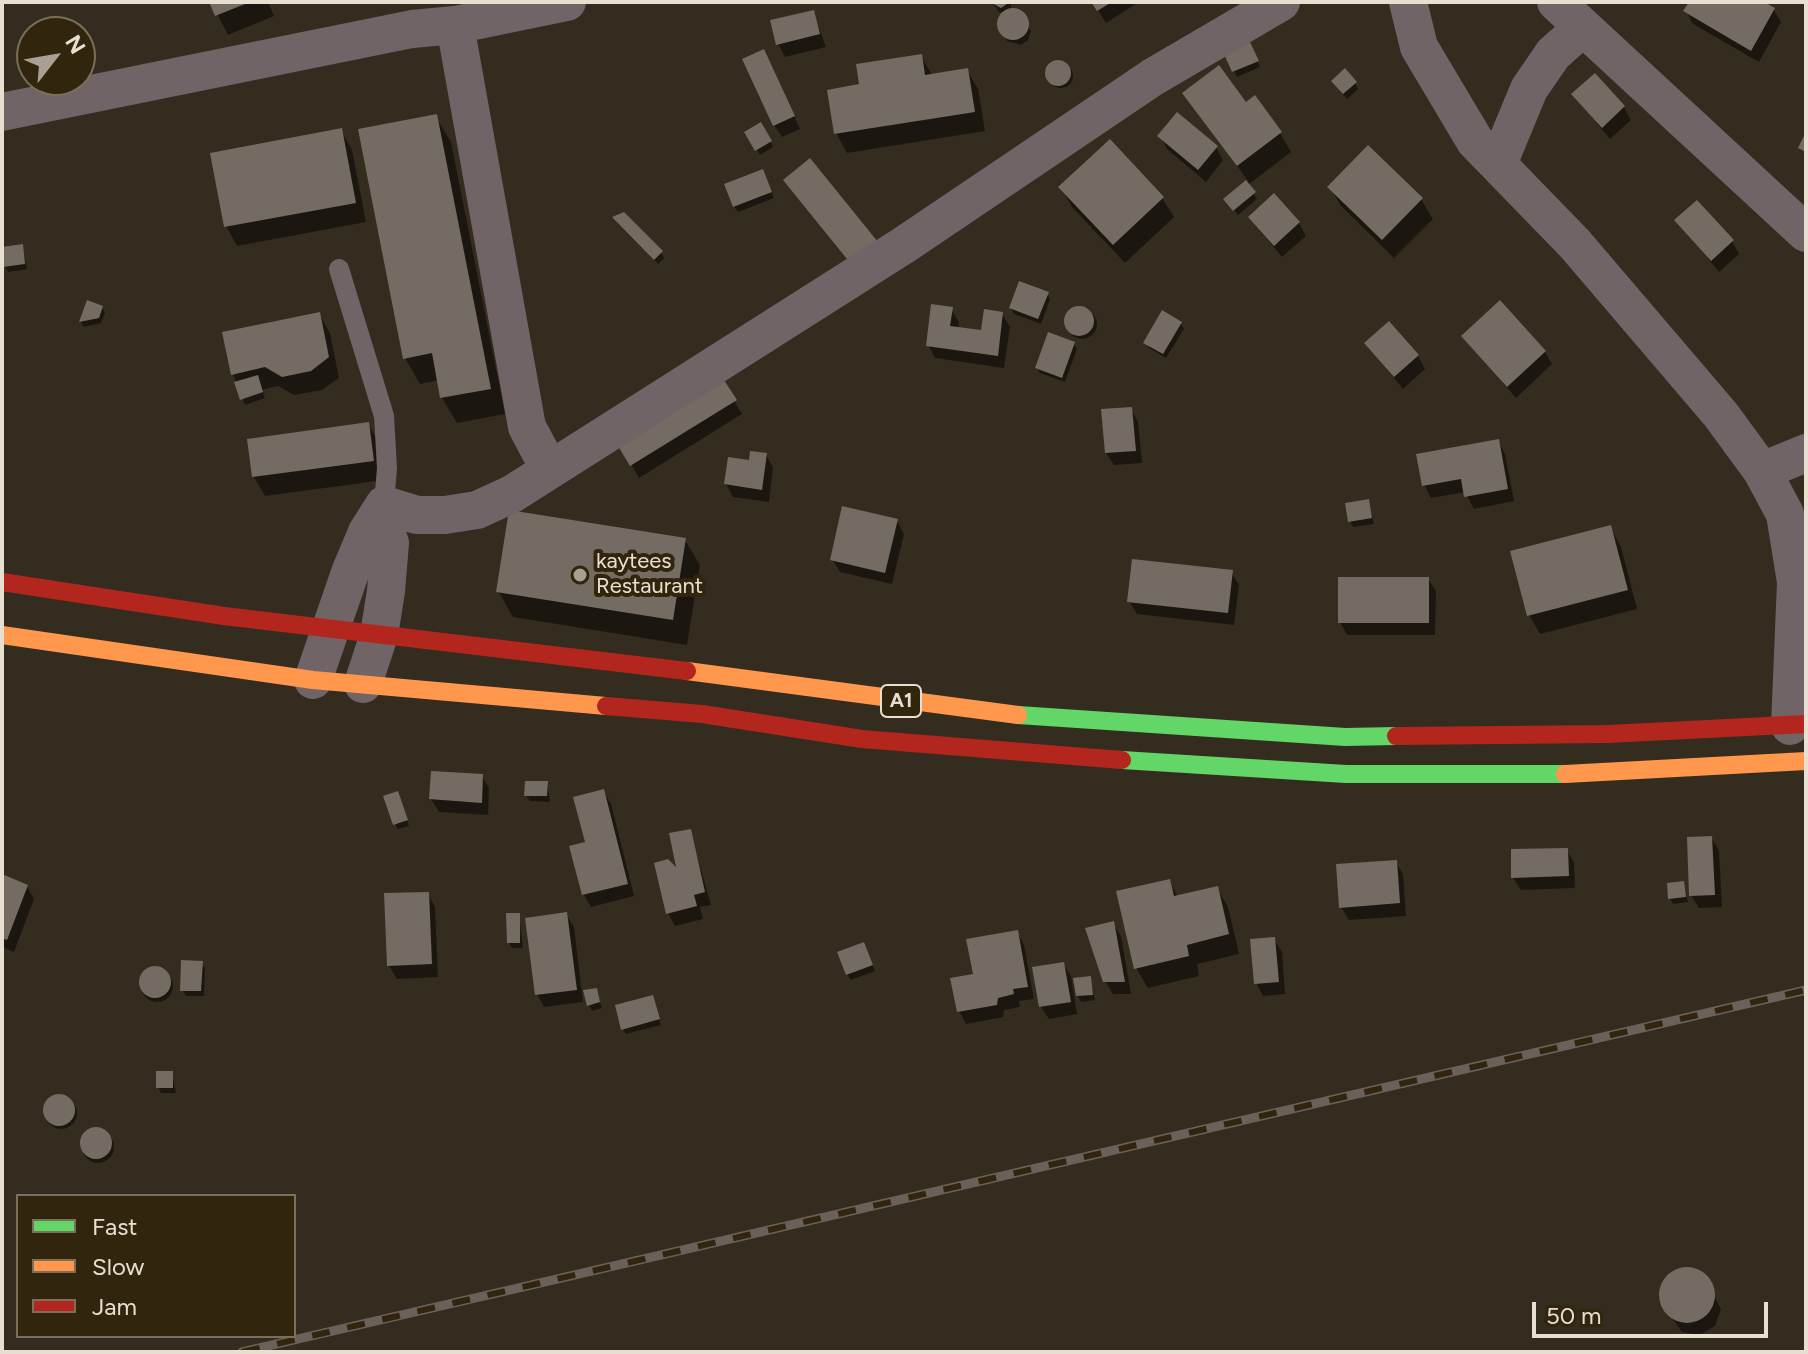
<!DOCTYPE html>
<html>
<head>
<meta charset="utf-8">
<style>
  body { margin:0 }
  #map { position:relative; width:1808px; height:1354px; overflow:hidden; background:#342c1f; font-family:Figtree,sans-serif }
  canvas { display:block }
  .frame { position:absolute; inset:0; border:4px solid #e8dfd1; pointer-events:none }
  .legend { position:absolute; left:16px; top:1194px; width:280px; height:144px; box-sizing:border-box; background:#32250d; border:2px solid #7b6f5b; margin:0; padding:10px 14px; list-style:none; font-size:24px; color:#e8dfd1 }
  .legend li { display:flex; align-items:center; gap:16px; height:40px }
  .legend b { width:40px; border:2px solid #7b6f5b }
  .north { position:absolute; left:16px; top:16px; width:80px; height:80px; box-sizing:border-box; background:#32250d; border:2px solid #7b6f5b; border-radius:50%; rotate:59deg; font-size:22px; font-weight:700; line-height:32px; text-align:center; color:#e8dfd1 }
  .north::after { content:''; display:block; margin:auto; width:28px; height:36px; background:#a9a093; clip-path:polygon(50% 0,100% 100%,50% 72%,0 100%) }
  .scale { position:absolute; left:1532px; top:1302px; width:236px; height:36px; box-sizing:border-box; border:4px solid #e8dfd1; border-top:0; padding-left:10px; font-size:24px; line-height:28px; white-space:nowrap; color:#e8dfd1; -webkit-text-stroke:6px #32250d; paint-order:stroke }
</style>
</head>
<body>
<div id="map">
<canvas width="1808" height="1354"></canvas>
<div class="frame"></div>
<ul class="legend">
<li><b style="height:10px;background:#63d668"></b>Fast</li>
<li><b style="height:10px;background:#ff974d"></b>Slow</li>
<li><b style="height:10px;background:#b3261e"></b>Jam</li>
</ul>
<div class="north">N</div>
<div class="scale">50 m</div>
</div>
<script>
const ctx = document.querySelector('canvas').getContext('2d');
ctx.lineJoin = 'round';
function fillPath(path, color) { ctx.fillStyle = color; ctx.fill(path, 'evenodd'); }
const toPath = rows => new Path2D(rows.map(r => 'M' + r).join(''));
function stroke(path, color, width, dash) { ctx.strokeStyle = color; ctx.lineWidth = width; ctx.lineCap = dash ? 'butt' : 'round'; ctx.setLineDash(dash || []); ctx.stroke(path); }
function label(font, color, halo, rows, align = 'center') {
  ctx.font = font + ' Figtree,sans-serif'; ctx.lineWidth = 8; ctx.setLineDash([]); ctx.textBaseline = 'middle'; ctx.strokeStyle = halo; ctx.fillStyle = color; for (const [text, x, y, turn = 0] of rows) {
    ctx.save(); ctx.translate(x, y); ctx.rotate((+turn || 0) * Math.PI / 180); ctx.textAlign = isNaN(turn) ? turn : align; if (halo) ctx.strokeText(text, 0, 0); ctx.fillText(text, 0, 0); ctx.restore();
  }
}
fillPath(toPath([
  [211,2,268,2,274,16,228,35],
  [992,2,1011,2,1011,10,1020,12,1031,31,1028,40,1021,45,1007,41,999,26,1000,18,1008,13,999,12],
  [1093,2,1139,2,1106,23],
  [1691,2,1760,2,1774,10,1781,22,1759,62,1693,24,1686,11],
  [813,12,826,47,785,57,778,44],
  [1252,50,1260,67,1237,77,1227,55],
  [921,56,932,75,967,70,978,89,985,131,847,153,836,133,861,86],
  '1049 76a12 12 0 1 1 24 0a12 12 0 1 1-24 0Z',
  [771,64,800,129,782,137,774,125],
  [1355,83,1358,89,1347,99,1337,87],
  [1185,94,1246,105,1280,133,1291,152,1248,185,1257,199,1238,215,1226,199,1248,181],
  [1574,95,1624,107,1631,120,1610,139],
  [436,117,451,142,505,414,457,423,442,398,439,380,420,384,405,358],
  [761,125,773,147,760,155,747,133],
  [341,130,352,150,366,222,237,246,226,226],
  [1160,136,1216,147,1223,160,1206,182,1167,149],
  [810,161,860,276,786,181],
  [766,177,774,198,738,212,734,206],
  [1061,187,1162,198,1174,217,1125,263,1072,207],
  [1330,187,1421,199,1433,219,1394,258,1341,206],
  [615,218,661,253,664,258,658,264],
  [1250,218,1299,223,1306,236,1282,257],
  [1677,221,1732,241,1739,254,1719,272],
  [22,246,27,269,8,272,5,266],
  [1047,294,1050,299,1041,324,1014,314,1011,308],
  [88,302,102,307,105,313,101,323,84,327,81,322],
  [951,309,959,322,958,329,983,332,1002,314,1010,327,1004,368,935,358,928,345],
  '1067 324a15 15 0 1 1 30 0a15 15 0 1 1-30 0Z',
  [319,314,330,333,339,378,322,390,294,395,278,386,262,390,265,398,245,405,233,374],
  [1180,323,1184,329,1166,358,1149,348,1146,343],
  [1463,336,1545,352,1552,364,1516,398],
  [1073,343,1077,349,1065,382,1040,373,1037,368],
  [1367,344,1418,356,1425,369,1403,389],
  [723,383,742,414,639,478,621,447],
  [1131,409,1138,422,1142,463,1114,465,1106,453],
  [368,424,379,443,384,480,265,496,254,477],
  [1498,441,1505,454,1514,501,1474,509,1465,492,1431,498,1424,485],
  [766,455,773,467,769,502,733,497,726,484,751,462],
  [1368,501,1374,524,1353,527,1350,521],
  [897,521,904,534,892,584,840,572,832,559],
  [1610,527,1621,547,1637,609,1540,634,1529,615],
  [685,540,700,565,687,645,513,617,498,591],
  [1231,572,1239,585,1234,625,1137,614,1129,601],
  [1428,579,1436,591,1435,635,1347,635,1340,622],
  [482,776,489,788,488,815,439,812,431,799],
  [547,783,550,802,530,801,526,796],
  [603,791,611,804,634,896,591,907,584,895,571,847,588,843],
  [400,799,409,826,398,829,395,824],
  [690,831,711,905,700,907,703,919,675,926,668,913],
  [1711,838,1719,850,1722,907,1699,908,1691,895],
  [1567,850,1574,862,1575,888,1521,890,1513,878],
  [1396,862,1403,874,1406,916,1349,920,1341,907],
  [2,876,27,886,34,899,14,952,2,947],
  [1169,881,1178,897,1217,888,1228,907,1239,954,1197,964,1199,976,1148,988,1136,968],
  [1683,883,1688,902,1673,904,1670,898],
  [428,894,435,907,438,977,397,979,389,966],
  [566,914,574,927,583,1002,544,1007,537,994],
  [519,915,523,948,512,948,509,942],
  [1113,924,1121,936,1131,994,1113,994,1105,981],
  [1017,932,1024,945,1034,999,1019,1001,1020,1007,1004,1010,1003,1017,966,1024,959,1011,975,975],
  [1274,939,1282,952,1285,994,1263,996,1256,983],
  [867,950,875,971,851,980,847,974],
  [201,963,205,968,204,996,186,996,182,990],
  [1063,964,1071,976,1077,1014,1049,1019,1041,1007,1035,969],
  '141 986a16 16 0 1 1 32 0a16 16 0 1 1-32 0Z',
  [1090,978,1095,1000,1081,1002,1077,995],
  [596,990,602,1008,592,1011,589,1005],
  [652,997,661,1025,626,1034,623,1029],
  [172,1073,176,1093,161,1093,158,1087],
  '45 1113a16 16 0 1 1 32 0a16 16 0 1 1-32 0Z',
  '82 1147a16 16 0 1 1 32 0a16 16 0 1 1-32 0Z',
  [1687,1269,1702,1274,1721,1309,1715,1326,1700,1335,1682,1332,1663,1305,1665,1280]
]), '#0007');
fillPath(toPath([
  [209,2,250,2,215,16],
  [990,2,1010,2,1001,8],
  [1091,2,1112,2,1097,11],
  [1689,2,1764,2,1775,8,1751,51,1683,11],
  '997 24a16 16 0 1 1 32 0a16 16 0 1 1-32 0Z',
  [814,10,820,34,776,45,770,20],
  [1250,42,1259,61,1232,72,1224,54],
  [764,49,795,116,773,126,742,59],
  [922,54,925,75,968,68,975,112,834,134,827,90,859,84,856,64],
  '1045 73a13 13 0 1 1 26 0a13 13 0 1 1-26 0Z',
  [1219,65,1246,102,1255,95,1282,132,1237,166,1182,93],
  [1345,68,1357,82,1343,94,1331,81],
  [1595,73,1625,106,1602,128,1571,94],
  [1177,112,1218,146,1198,170,1157,136],
  [437,114,491,389,440,398,432,353,403,359,358,129],
  [761,122,772,141,755,151,744,132],
  [342,128,356,203,224,227,210,153],
  [1806,132,1806,152,1798,148],
  [1110,139,1164,197,1113,245,1058,187],
  [1368,145,1423,198,1382,240,1327,187],
  [810,158,878,242,851,264,783,180],
  [763,169,772,192,733,207,724,184],
  [1246,180,1256,192,1233,211,1223,199],
  [1274,193,1300,222,1274,246,1248,217],
  [1697,200,1734,240,1711,261,1674,220],
  [624,212,663,251,654,260,612,217],
  [23,244,25,264,3,267,2,247],
  [1019,281,1049,292,1038,319,1009,308],
  [87,300,103,306,99,318,79,322],
  [1500,300,1546,351,1507,387,1461,336],
  [931,304,953,307,950,326,981,330,984,309,1003,312,998,356,926,346],
  '1064 321a15 15 0 1 1 30 0a15 15 0 1 1-30 0Z',
  [1162,310,1182,322,1163,354,1143,343],
  [320,312,329,357,311,371,282,377,265,367,231,375,222,332],
  [1389,321,1419,355,1394,377,1364,343],
  [1048,332,1075,342,1062,378,1035,368],
  [258,375,263,392,240,400,234,382],
  [724,380,737,400,630,466,618,446],
  [1132,407,1136,451,1105,453,1101,409],
  [369,422,374,461,252,477,247,439],
  [1499,439,1508,489,1464,497,1461,479,1422,486,1416,454],
  [750,451,767,453,762,490,724,484,728,457,749,460],
  [1369,499,1372,518,1348,522,1345,503],
  [842,506,898,519,885,573,830,560],
  [509,510,686,538,673,620,496,592],
  [1611,525,1628,590,1527,616,1510,551],
  [1132,559,1233,570,1228,613,1127,602],
  [1338,577,1429,577,1429,623,1338,623],
  [431,771,483,774,482,803,429,799],
  [525,781,548,781,547,796,524,796],
  [604,789,628,884,582,895,569,846,585,842,573,797],
  [398,791,408,820,393,825,383,796],
  [691,829,705,892,694,895,697,906,666,914,654,863,668,859,676,867,669,833],
  [1712,836,1715,895,1689,896,1687,837],
  [1568,848,1569,876,1511,878,1511,849],
  [1397,860,1400,903,1339,908,1336,864],
  [2,874,28,885,7,940,2,938],
  [1170,879,1174,896,1218,886,1229,934,1187,945,1189,956,1134,969,1116,891],
  [1684,881,1686,897,1668,899,1667,883],
  [429,892,432,964,387,966,384,893],
  [567,912,577,990,535,995,525,918],
  [506,913,520,913,520,943,507,943],
  [1114,921,1125,982,1103,982,1085,928],
  [1018,930,1028,987,1013,989,1014,994,998,998,997,1005,957,1012,950,978,973,974,966,939],
  [1275,937,1279,982,1254,984,1250,939],
  [864,942,873,965,846,975,837,952],
  [181,960,203,961,201,991,180,991],
  [1064,962,1071,1002,1039,1007,1032,967],
  '139 982a16 16 0 1 1 32 0a16 16 0 1 1-32 0Z',
  [1091,976,1093,995,1076,996,1073,978],
  [597,988,600,1002,587,1006,583,990],
  [653,995,660,1019,621,1030,615,1005],
  [156,1071,173,1071,173,1088,156,1088],
  '43 1110a16 16 0 1 1 32 0a16 16 0 1 1-32 0Z',
  '80 1143a16 16 0 1 1 32 0a16 16 0 1 1-32 0Z',
  '1659 1295a28 28 0 1 1 56 0a28 28 0 1 1-56 0Z'
]), '#746c62');
stroke(toPath([
  [339,269,384,416,387,468,384,505]
]), '#706466', 20);
stroke(toPath([
  [1408,2,1419,47,1475,141,1575,244,1721,415,1762,471,1785,514,1796,582,1790,726],
  [1556,2,1806,233],
  [455,25,527,427,550,470],
  [2,112,412,29,455,25,567,2],
  [1498,164,1529,89,1553,54,1582,28],
  [1762,471,1806,453],
  [313,680,351,570,367,532,384,505,417,515,445,515,477,510,512,494,904,245,1153,77,1281,2],
  [363,684,379,635,386,591,390,543,380,515]
]), '#706466', 38);
stroke(toPath([
  [1018,715,1345,737,1396,736],
  [1122,760,1346,774,1565,774]
]), '#63d668', 18);
stroke(toPath([
  [2,635,313,680,606,706],
  [687,671,1018,715],
  [1565,774,1806,761]
]), '#ff974d', 18);
stroke(toPath([
  [2,582,224,616,687,671],
  [606,706,702,714,862,739,1122,760],
  [1396,736,1608,734,1806,724]
]), '#b3261e', 18);
const rail = toPath([
  [242,1352,1806,990]
]);
stroke(rail, '#6a615a', 9);
stroke(rail, '#32250d', 6, [18]);
for (const [x, y, r, color] of [
  [580,575,8,"#a9a093"]
]) { const dot = new Path2D(); dot.arc(x, y, r, 0, 2 * Math.PI); ctx.fillStyle = color; ctx.fill(dot); stroke(dot, '#32250d', 3); }
for (const [x, y, w] of [
  [901,701,40]
]) { const box = new Path2D(); box.roundRect(x - w / 2, y - 16, w, 32, 6); ctx.fillStyle = '#32250d'; ctx.fill(box); stroke(box, '#e8dfd1', 2); }
label('bold 20px', '#e8dfd1', null, [
  ["A1",901,701]
]);
label('22px', '#e8dfd1', '#32250d', [
  ["kaytees",596,562],
  ["Restaurant",596,587]
], 'left');
</script>
</body>
</html>
